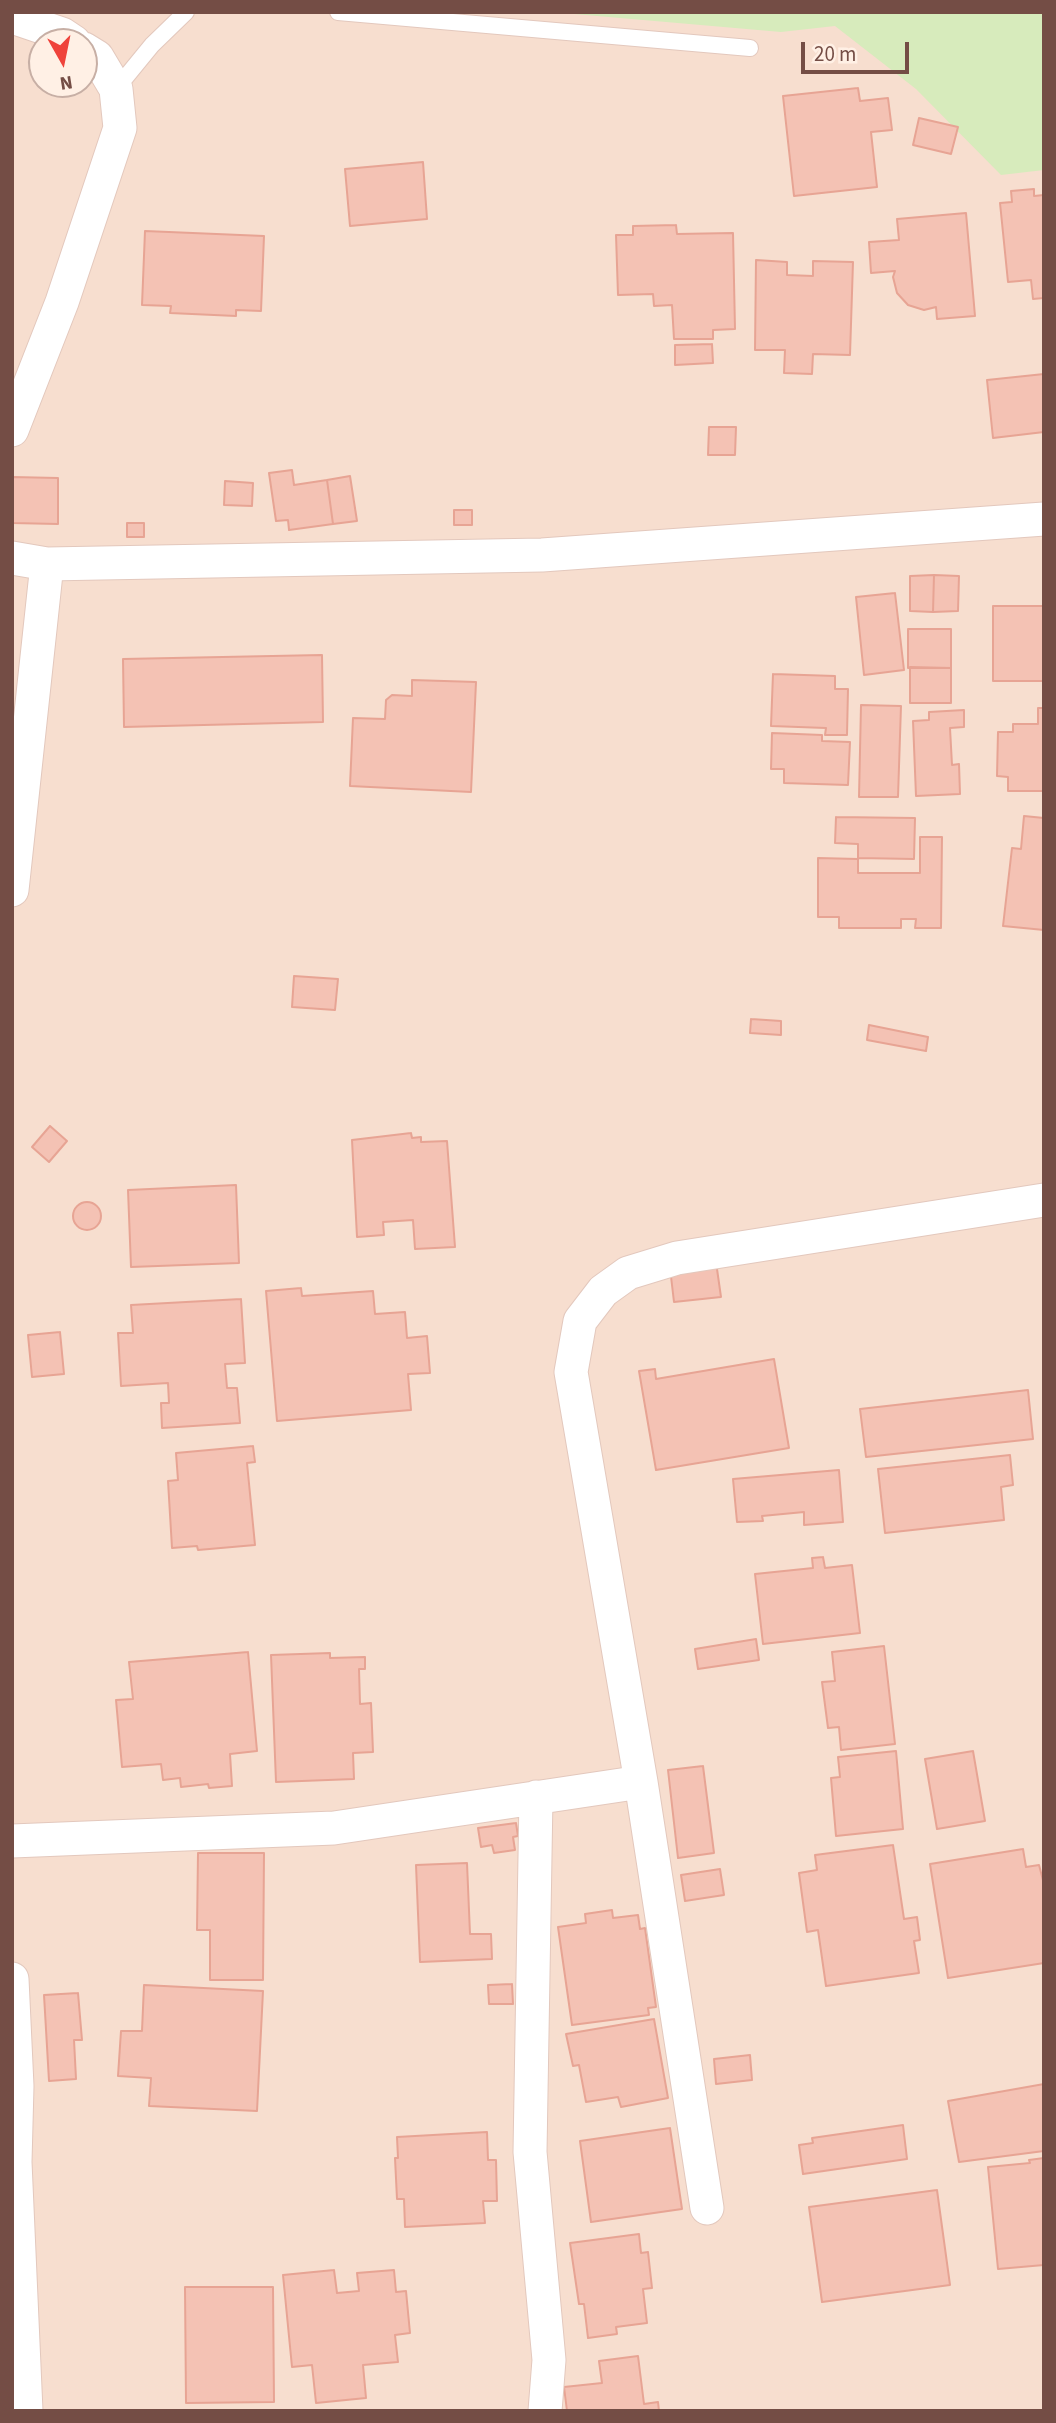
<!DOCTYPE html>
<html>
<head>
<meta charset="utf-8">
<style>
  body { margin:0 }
  #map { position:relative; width:1056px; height:2423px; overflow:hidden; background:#fdebde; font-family:"Source Sans 3",sans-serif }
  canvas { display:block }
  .frame { position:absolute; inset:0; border:14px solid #744d45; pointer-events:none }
  .north { position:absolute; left:28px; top:28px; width:70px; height:70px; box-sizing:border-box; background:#fff0e5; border:2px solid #c7afa5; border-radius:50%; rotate:171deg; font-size:19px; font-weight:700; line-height:28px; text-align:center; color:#744d45 }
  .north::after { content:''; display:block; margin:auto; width:24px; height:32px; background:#ef433b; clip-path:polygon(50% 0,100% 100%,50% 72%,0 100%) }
  .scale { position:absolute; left:801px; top:42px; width:108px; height:32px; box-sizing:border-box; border:4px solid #744d45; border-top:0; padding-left:9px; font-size:21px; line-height:24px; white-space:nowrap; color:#744d45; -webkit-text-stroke:5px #fff0e5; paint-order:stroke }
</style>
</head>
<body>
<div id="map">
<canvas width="1056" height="2423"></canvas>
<div class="frame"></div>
<div class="north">N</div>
<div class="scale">20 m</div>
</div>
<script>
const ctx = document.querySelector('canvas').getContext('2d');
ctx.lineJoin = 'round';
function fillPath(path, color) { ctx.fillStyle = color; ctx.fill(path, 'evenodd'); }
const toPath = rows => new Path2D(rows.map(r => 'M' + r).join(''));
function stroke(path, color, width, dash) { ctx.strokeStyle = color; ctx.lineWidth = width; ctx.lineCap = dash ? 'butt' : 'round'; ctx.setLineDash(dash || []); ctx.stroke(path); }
fillPath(toPath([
  [12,12,1044,12,1044,2411,12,2411],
  [42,42,84,42,84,84,42,84]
]), '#f7decf');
fillPath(toPath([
  [551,12,1044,12,1044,170,1001,175,916,89,835,26,781,32]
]), '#d7ebbc');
const building = toPath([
  [858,88,860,101,888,98,892,130,871,132,877,187,794,196,783,96,858,88],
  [919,118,958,127,951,154,913,145,919,118],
  [423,162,427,219,350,226,345,169,423,162],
  [1034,189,1034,196,1044,195,1044,298,1033,299,1031,280,1008,282,1000,203,1012,202,1011,191,1034,189],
  [966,213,975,316,937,319,936,307,924,310,908,305,897,293,893,277,895,271,871,273,869,242,899,240,897,219,966,213],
  [676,225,677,234,733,233,735,329,713,330,713,339,674,339,672,305,654,306,653,294,618,295,616,235,633,235,633,226,676,225],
  [145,231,264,236,261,311,236,310,236,316,170,313,171,306,142,305,145,231],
  [756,260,787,262,787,275,813,276,813,261,853,262,850,355,813,354,812,374,784,373,785,350,755,350,756,260],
  [712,344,713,363,675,365,675,345,712,344],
  [1044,374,1044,432,993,438,987,380,1044,374],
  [709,427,736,427,735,455,708,455,709,427],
  [292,470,294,485,327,480,333,524,289,530,288,520,276,521,269,473,292,470],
  [350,476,357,521,333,524,327,480,350,476],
  [12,477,58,478,58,524,12,523,12,477],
  [225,481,253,483,252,506,224,505,225,481],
  [454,510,472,510,472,525,454,525,454,510],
  [127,523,144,523,144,537,127,537,127,523],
  [934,575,933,612,910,611,910,576,934,575],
  [934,575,959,576,958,611,933,612,934,575],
  [895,593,904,670,864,675,856,597,895,593],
  [993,606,1044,606,1044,681,993,681,993,606],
  [908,629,951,629,951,668,908,668,908,629],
  [322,655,323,722,124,727,123,659,322,655],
  [910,667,951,668,951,703,910,703,910,667],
  [773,674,835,676,835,689,848,689,847,735,825,735,826,728,771,726,773,674],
  [412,680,476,682,471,792,350,786,353,718,385,719,386,700,392,695,412,696,412,680],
  [861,705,901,706,898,797,859,797,861,705],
  [1038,708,1044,708,1044,791,1008,791,1008,777,997,776,998,732,1013,732,1013,724,1038,724,1038,708],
  [964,710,964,727,950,728,952,765,959,764,960,794,916,796,913,721,929,720,929,712,964,710],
  [772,733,822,735,822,741,850,742,848,785,784,783,784,769,771,769,772,733],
  [1024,816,1044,818,1044,930,1003,926,1012,848,1021,849,1024,816],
  [836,817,915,818,914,859,858,858,858,844,835,843,836,817],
  [920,837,942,837,941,928,915,928,916,919,901,919,901,928,839,928,839,917,818,917,818,858,858,859,858,873,920,873,920,837],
  [294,976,338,979,335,1010,292,1007,294,976],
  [751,1019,781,1021,781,1035,750,1033,751,1019],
  [869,1025,928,1037,926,1051,867,1040,869,1025],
  [50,1126,67,1141,49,1162,32,1147,50,1126],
  [411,1133,412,1138,421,1137,421,1142,447,1141,455,1247,415,1249,413,1220,383,1222,384,1235,357,1237,352,1140,411,1133],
  [236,1185,239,1263,131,1267,128,1190,236,1185],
  '73 1216a14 14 0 1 1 28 0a14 14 0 1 1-28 0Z',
  [716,1262,721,1297,674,1302,670,1268,716,1262],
  [301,1288,302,1296,373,1291,375,1314,405,1312,407,1338,427,1336,430,1373,408,1374,411,1410,277,1421,266,1291,301,1288],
  [241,1299,245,1363,225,1364,227,1388,237,1388,240,1423,162,1428,161,1403,169,1403,168,1383,121,1386,118,1333,133,1333,131,1305,241,1299],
  [60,1332,64,1374,32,1377,28,1335,60,1332],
  [774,1359,789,1448,656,1470,639,1371,655,1369,656,1379,774,1359],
  [1028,1390,1033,1439,866,1457,860,1409,1028,1390],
  [253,1446,255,1462,247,1463,255,1545,198,1550,197,1546,172,1548,168,1481,178,1480,176,1453,253,1446],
  [1010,1455,1013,1485,1001,1487,1004,1520,885,1533,878,1469,1010,1455],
  [839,1470,843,1522,804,1525,804,1512,762,1516,763,1521,737,1522,733,1479,839,1470],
  [823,1557,825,1568,852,1565,860,1633,763,1644,755,1574,813,1568,812,1558,823,1557],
  [756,1639,759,1660,698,1669,695,1649,756,1639],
  [884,1646,895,1744,841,1750,839,1727,828,1728,822,1682,835,1681,832,1652,884,1646],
  [248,1652,257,1751,230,1754,232,1786,209,1788,208,1784,181,1787,180,1778,163,1780,161,1764,122,1767,116,1700,133,1699,129,1662,248,1652],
  [330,1653,330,1658,365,1657,365,1669,359,1669,360,1704,371,1703,373,1752,353,1753,354,1779,276,1782,271,1655,330,1653],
  [896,1751,903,1829,836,1836,831,1778,840,1777,838,1757,896,1751],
  [973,1751,985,1821,937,1829,925,1759,973,1751],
  [703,1766,714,1853,678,1858,668,1770,703,1766],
  [516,1823,518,1836,513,1837,515,1850,494,1853,492,1845,481,1847,478,1828,516,1823],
  [893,1845,904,1919,917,1917,920,1940,914,1941,919,1973,826,1986,818,1930,807,1932,799,1873,817,1870,815,1855,893,1845],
  [1023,1849,1026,1867,1039,1865,1044,1884,1044,1963,948,1978,930,1864,1023,1849],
  [198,1853,264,1853,263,1980,210,1980,210,1930,197,1930,198,1853],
  [467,1863,470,1934,491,1934,492,1959,420,1962,416,1865,467,1863],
  [720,1869,724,1895,685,1901,681,1875,720,1869],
  [612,1910,613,1918,638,1915,640,1929,645,1928,656,2007,648,2008,649,2015,572,2025,558,1927,586,1923,585,1914,612,1910],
  [512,1984,513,2004,489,2004,488,1985,512,1984],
  [144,1985,263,1991,257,2111,149,2106,151,2078,118,2076,121,2031,142,2031,144,1985],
  [78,1993,82,2040,74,2040,76,2079,49,2081,44,1995,78,1993],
  [654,2019,668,2098,621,2107,618,2097,586,2102,579,2065,573,2066,566,2034,654,2019],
  [750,2055,752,2080,716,2084,714,2059,750,2055],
  [1044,2084,1044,2151,959,2162,948,2101,1044,2084],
  [903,2125,907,2159,803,2174,799,2145,813,2143,812,2138,903,2125],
  [670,2128,682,2209,591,2222,580,2141,670,2128],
  [487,2132,488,2160,496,2160,497,2201,483,2201,485,2223,405,2227,404,2199,397,2199,395,2158,398,2158,397,2137,487,2132],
  [1044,2158,1044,2265,998,2269,988,2167,1030,2163,1029,2160,1044,2158],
  [937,2190,950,2285,822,2302,809,2207,937,2190],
  [639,2234,641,2253,648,2252,652,2288,643,2289,647,2323,616,2327,617,2334,588,2338,584,2304,579,2304,570,2243,639,2234],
  [334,2270,337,2293,359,2291,357,2273,394,2270,396,2292,406,2291,410,2333,395,2335,398,2362,363,2365,366,2398,316,2403,312,2365,292,2367,283,2275,334,2270],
  [185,2287,273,2287,274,2402,186,2403,185,2287],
  [638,2356,644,2404,658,2402,659,2411,567,2411,564,2387,602,2383,599,2361,638,2356]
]);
fillPath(building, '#f4c2b4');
stroke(building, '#e7a494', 2);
const lane = toPath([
  [338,12,750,48],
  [116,89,152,45,186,12]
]);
const street = toPath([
  [12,17,62,34,74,42],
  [12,430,62,302,120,128,116,89,97,57,84,49],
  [12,558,47,564,542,555,1044,519],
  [12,890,47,564],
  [536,1797,530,2152,549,2360,545,2411],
  [12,1841,334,1828,641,1782],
  [12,1979,17,2086,15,2162,26,2411],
  [707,2208,641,1782,571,1372,580,1321,603,1291,628,1273,677,1258,1044,1200]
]);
stroke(lane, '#e3c8bd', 18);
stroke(street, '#e3c8bd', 35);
stroke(lane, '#fff', 16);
stroke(street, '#fff', 33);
</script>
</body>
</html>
